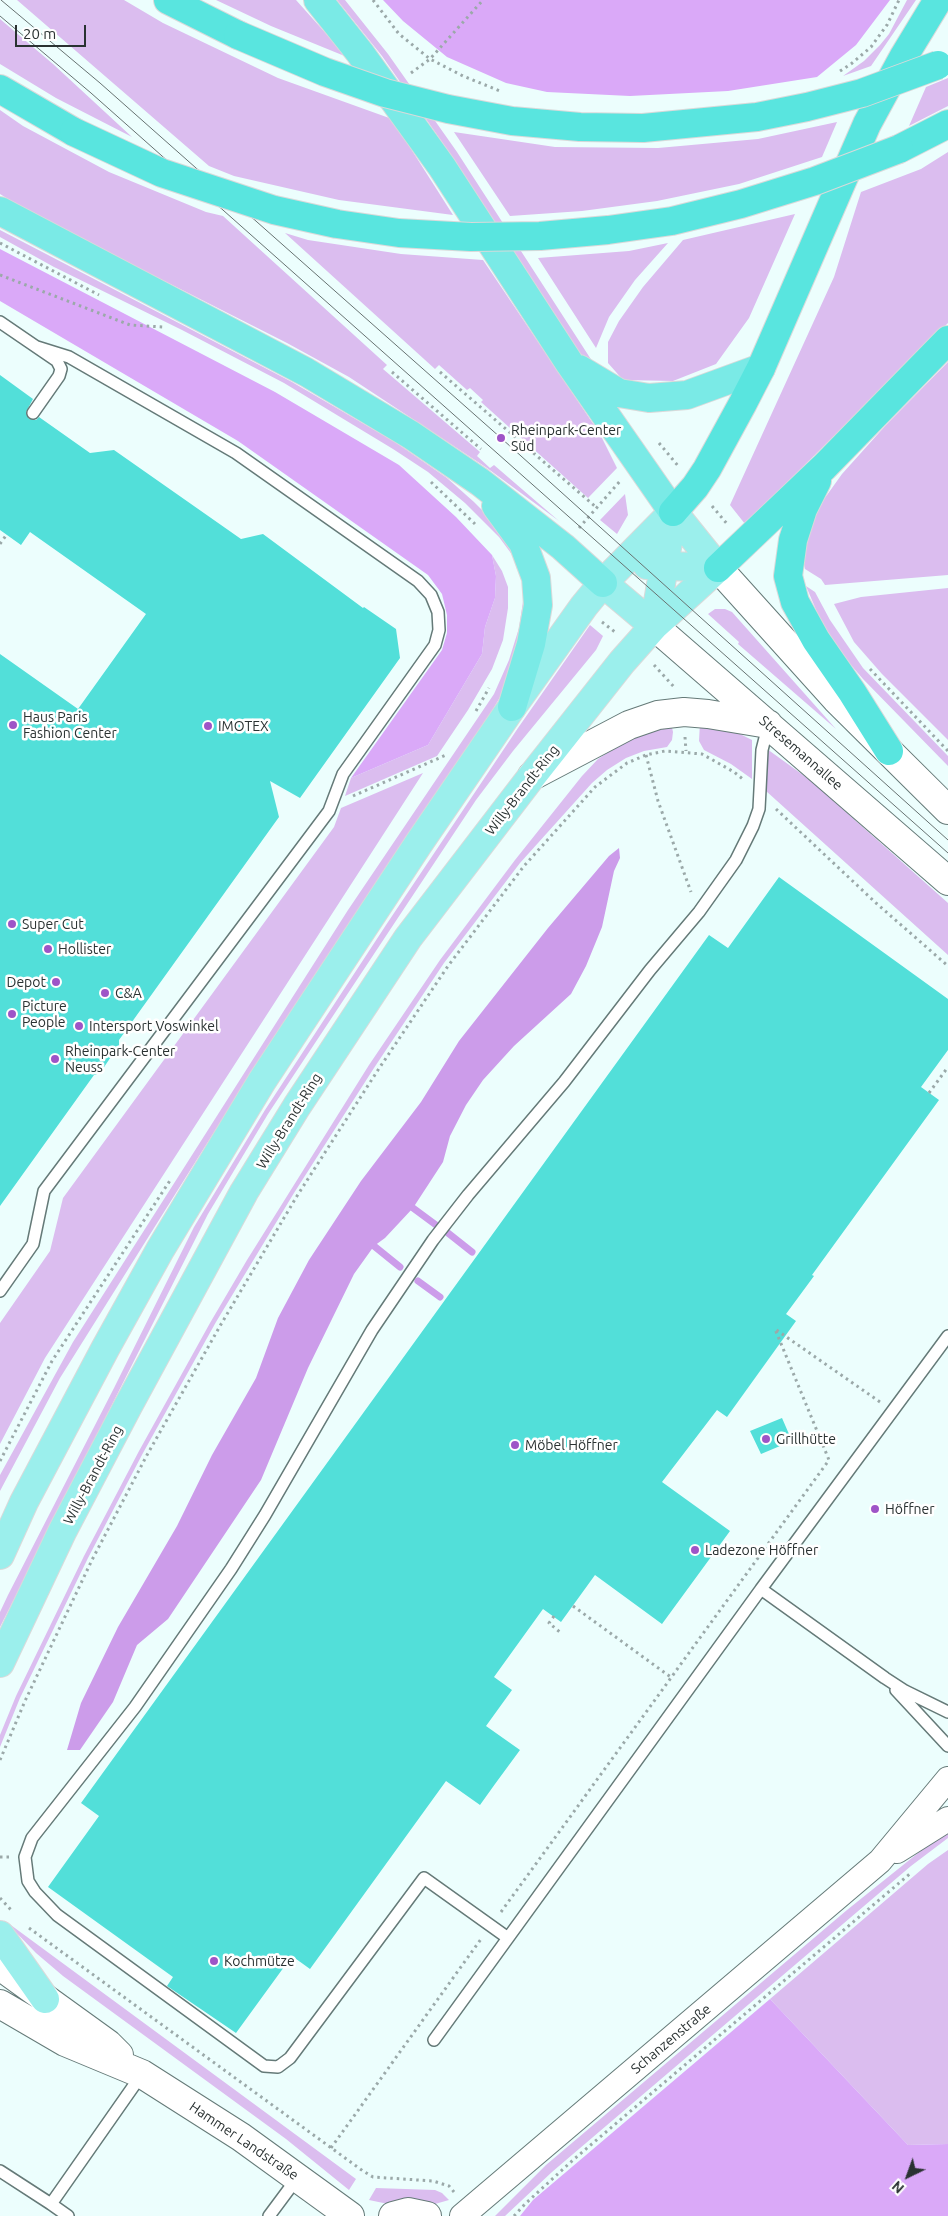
<!DOCTYPE html>
<html>
<head>
<meta charset="utf-8">
<style>
  body { margin:0 }
  #map { position:relative; width:948px; height:2216px; overflow:hidden; background:#ecfefd; font-family:Ubuntu,sans-serif }
  canvas { display:block }
  .north { position:absolute; left:883px; top:2151px; width:50px; height:50px; -webkit-text-stroke:4px #fff; paint-order:stroke; rotate:222deg; font-size:14px; font-weight:700; line-height:20px; text-align:center; color:#2a3232 }
  .north::after { content:''; display:block; margin:auto; width:18px; height:22px; background:#2a3232; clip-path:polygon(50% 0,100% 100%,50% 72%,0 100%) }
  .scale { position:absolute; left:15px; top:25px; width:71px; height:22px; box-sizing:border-box; border:2px solid #2a3232; border-top:0; padding-left:6px; font-size:15px; line-height:18px; white-space:nowrap; color:#2a3232; -webkit-text-stroke:4px #fff; paint-order:stroke }
</style>
</head>
<body>
<div id="map">
<canvas width="948" height="2216"></canvas>
<div class="north">N</div>
<div class="scale">20 m</div>
</div>
<script>
const ctx = document.querySelector('canvas').getContext('2d');
ctx.lineJoin = 'round';
function fillPath(path, color) { ctx.fillStyle = color; ctx.fill(path, 'evenodd'); }
const toPath = rows => new Path2D(rows.map(r => 'M' + r).join(''));
function stroke(path, color, width, dash) { ctx.strokeStyle = color; ctx.lineWidth = width; ctx.lineCap = dash ? 'butt' : 'round'; ctx.setLineDash(dash || []); ctx.stroke(path); }
function label(font, color, halo, rows, align = 'center') {
  ctx.font = font + ' Ubuntu,sans-serif'; ctx.lineWidth = 5; ctx.setLineDash([]); ctx.textBaseline = 'middle'; ctx.strokeStyle = halo; ctx.fillStyle = color; for (const [text, x, y, turn = 0] of rows) {
    ctx.save(); ctx.translate(x, y); ctx.rotate((+turn || 0) * Math.PI / 180); ctx.textAlign = isNaN(turn) ? turn : align; if (halo) ctx.strokeText(text, 0, 0); ctx.fillText(text, 0, 0); ctx.restore();
  }
}
fillPath(toPath([
  [17,0,124,0,163,23,278,78,392,119,453,215,339,200,234,176,209,166],
  [216,0,296,0,347,57,271,26],
  [337,0,345,0,388,54,457,152,594,364,579,353,456,162,382,56],
  [907,0,916,0,871,66,843,76,864,61,880,45,889,34],
  [0,19,53,64,132,137,56,98,0,64],
  [948,78,948,106,909,126,926,87],
  [0,110,23,126,109,172,206,212,223,216,387,365,383,369,480,452,477,456,490,468,494,465,559,521,487,468,349,377,287,343,32,214,0,194],
  [837,122,822,157,739,184,657,201,582,211,510,216,454,132,555,147,658,148,758,139],
  [948,152,948,323,745,524,730,505,834,277,861,192,921,169],
  [795,214,749,318,716,364,673,381,623,380,608,363,608,342,619,321,643,287,683,240],
  [0,230,292,382,395,442,447,478,474,502,497,525,524,568,517,569,513,556,499,537,465,503,428,472,393,449,284,383,182,330,54,267,0,237],
  [285,233,308,240,401,254,483,260,600,434,617,468,588,498,481,402,483,400,470,388,467,390,439,365,435,369],
  [668,243,635,280,609,317,596,348,538,258,629,251],
  [948,362,948,575,825,585,821,579,805,569,803,560,805,546,817,509,842,474,886,425],
  [625,494,628,515,617,534,600,520],
  [492,555,502,571,508,587,508,608,503,640,492,669,468,710,437,756,345,796,351,778,428,745,482,654,485,627,495,598,496,576],
  [806,586,815,592,830,620,863,668,948,756,948,766,863,679,839,651,825,631],
  [948,588,948,740,882,674,854,642,834,604,861,597],
  [530,594,506,687,483,726,391,860,253,1070,60,1378,0,1491,0,1475,73,1342,348,910,494,694,509,660,519,628,524,595],
  [715,609,725,609,732,612,836,729,738,644,739,642,708,614],
  [590,625,603,636,596,650,513,751,476,800,268,1114,208,1214,0,1627,0,1612,8,1595,114,1388,194,1227,265,1110,386,925,518,728],
  [700,722,732,730,752,740,752,779,731,764,704,750,699,741],
  [671,723,673,732,672,740,667,747,644,751,626,758,607,770,592,783,520,863,444,963,374,1068,294,1193,216,1322,143,1453,88,1558,20,1698,0,1747,0,1735,16,1696,84,1556,139,1451,210,1323,247,1260,369,1065,440,960,515,860,582,776,598,759,616,747,635,736],
  [767,749,810,780,948,903,948,955,766,791],
  [423,773,45,1358,0,1444,0,1323,50,1251,63,1198,334,827,341,808],
  [948,1829,948,1838,911,1866,552,2172,505,2216,495,2216,546,2165,847,1910],
  [948,1850,948,2144,908,2145,770,1999,928,1864],
  [4,1920,356,2179,349,2190,286,2139,63,1976,36,1953],
  [376,2188,435,2190,442,2193,449,2200,428,2206,388,2204,369,2200]
]), '#dbbdef');
fillPath(toPath([
  [383,0,890,0,856,45,817,77,728,91,630,96,547,92,506,83,447,57,403,21],
  [0,249,275,392,399,465,456,517,492,555,496,576,495,598,485,627,482,654,428,745,351,778,442,650,447,633,447,615,442,594,428,575,238,441,0,301],
  [770,1999,908,2145,948,2144,948,2216,520,2216,533,2200]
]), '#daa9f8');
fillPath(toPath([
  [619,848,620,858,614,871,602,927,586,966,571,994,514,1046,483,1080,466,1105,450,1136,443,1162,413,1208,385,1238,374,1246,354,1274,308,1368,261,1480,168,1619,137,1645,113,1702,80,1750,67,1750,81,1703,118,1627,177,1526,212,1455,256,1378,278,1318,309,1260,361,1181,421,1102,459,1041,548,928,609,856]
]), '#cc9cea');
stroke(toPath([
  [413,1208,436,1225],
  [448,1233,472,1252],
  [374,1246,400,1267],
  [418,1281,440,1297]
]), '#cc9cea', 7);
fillPath(toPath([
  [0,375,33,399,26,412,29,419,36,420,39,417,90,453,114,450,241,539,263,534,363,608,364,607,396,629,400,658,300,798,270,781,279,817,119,1040,119,1045,100,1073,94,1075,0,1206,0,654,78,709,146,614,30,532,21,545,0,530],
  [779,877,948,999,948,1050,921,1087,939,1100,812,1275,814,1276,786,1314,796,1321,727,1417,717,1410,662,1482,730,1531,662,1624,595,1575,561,1622,543,1609,494,1677,512,1690,486,1726,520,1750,495,1784,480,1805,446,1781,310,1969,292,1956,236,2033,167,1986,173,1977,48,1887,99,1816,81,1803,709,935,728,948],
  [782,1418,792,1441,761,1454,750,1431]
]), '#52dfd9');
const service = toPath([
  [0,322,57,361,61,369,59,376,33,413],
  [0,1291,33,1244,44,1191,329,811,343,774,435,645,439,630,438,612,431,595,418,581,236,453,69,357,37,347],
  [761,1589,948,1336],
  [896,1690,948,1746],
  [508,1938,424,1878,290,2058,278,2067,264,2066,57,1915,35,1892,28,1881,25,1857,32,1838,135,1707,231,1569,265,1515,372,1330,433,1240,468,1195,564,1082,650,970,699,912,736,860,753,826,759,809,762,750,768,726],
  [434,2040,761,1589,885,1678,905,1691,948,1712],
  [0,2171,51,2204],
  [68,2216,51,2204,142,2074],
  [269,2216,298,2177]
]);
const minor = toPath([
  [897,1851,948,1819],
  [462,2216,880,1861,948,1779]
]);
const tertiary = toPath([
  [0,1966,108,2044,119,2055],
  [0,2004,65,2042,142,2074,241,2137,350,2216],
  [393,2216,408,2212,427,2216]
]);
const secondary = toPath([
  [718,568,836,699,948,810],
  [654,626,948,881],
  [532,776,629,725,658,715,684,712,708,714,768,724]
]);
const primary = toPath([
  [673,512,718,568],
  [647,565,718,568],
  [603,583,654,626],
  [654,626,673,512],
  [0,1555,24,1502,105,1349,160,1250,262,1081,419,843,512,707,584,606,603,583,673,512],
  [0,1663,62,1532,128,1406,244,1192,297,1106,408,938,532,776,622,662,654,626,718,568],
  [0,1935,45,1999]
]);
const trunk = toPath([
  [318,0,360,53,442,167,570,364,673,512],
  [0,211,306,372,411,435,480,482,563,547,603,583],
  [579,369,619,393,649,398,687,395,761,368],
  [496,506,523,543,536,578,538,605,531,644,512,707]
]);
const motorway = toPath([
  [168,0,238,35],
  [0,89,74,132],
  [899,149,948,124],
  [817,481,803,509,793,540,788,576,795,602,816,640,852,692,889,751],
  [673,512,695,487,707,469,743,403,761,368,867,124,904,56,938,0],
  [718,568,824,467,948,340]
]);
stroke(service, '#657a78', 14);
stroke(minor, '#657a78', 26);
stroke(tertiary, '#657a78', 30);
stroke(secondary, '#657a78', 30);
stroke(primary, '#d9dada', 30);
stroke(trunk, '#d9dada', 30);
stroke(motorway, '#d9dada', 30);
stroke(toPath([
  [373,0,399,34,430,59,463,76,500,91],
  [840,71,851,64,871,47,887,25,899,0],
  [411,73,430,59,483,0],
  [0,243,99,295],
  [0,275,130,325,163,327],
  [392,372,481,449],
  [440,372,597,508],
  [659,443,679,467],
  [431,482,475,524],
  [712,506,728,525],
  [579,528,621,480],
  [0,544,7,534],
  [602,622,615,632],
  [654,665,675,688],
  [870,669,948,751],
  [476,711,489,688],
  [685,737,686,751],
  [646,755,658,801,691,892],
  [353,796,446,755],
  [776,809,876,903,948,966],
  [929,1093,948,1067],
  [0,1461,52,1361,171,1179],
  [573,1606,672,1678],
  [554,1616,549,1623,561,1633],
  [0,1760,25,1701,92,1560,147,1455,220,1326,297,1196,378,1070,448,966,524,866,595,787,627,763,646,755,665,751,702,754,734,772,744,780],
  [0,1857,9,1857],
  [0,1898,12,1911],
  [501,1912,829,1460,775,1329,880,1402],
  [29,1928,363,2171,373,2177,433,2181,449,2186,454,2192],
  [331,2148,481,1939],
  [514,2216,525,2204,573,2160,912,1872]
]), '#9ba9a9', 3, [2.5, 4]);
stroke(service, '#fff', 11);
stroke(minor, '#fff', 24);
stroke(tertiary, '#fff', 28);
stroke(secondary, '#fff', 28);
stroke(primary, '#9befec', 28);
stroke(trunk, '#7aeae6', 28);
stroke(motorway, '#59e5df', 28);
stroke(toPath([
  [1,0,100,83,501,438,948,840],
  [0,16,91,93,948,853]
]), '#677271', 1);
const motorwayBridge = toPath([
  [238,35,325,72,385,93,448,109,512,121,580,127,643,128,757,117,807,107,862,93,938,65],
  [74,132,162,173,274,210,337,224,399,233,471,237,540,236,608,230,672,221,741,204,815,181,899,149]
]);
stroke(motorwayBridge, '#d9dada', 30, []);
stroke(motorwayBridge, '#59e5df', 28);
for (const [x, y, r, color] of [
  [501,438,5,"#9e54c7"],
  [13,725,5,"#9e54c7"],
  [208,726,5,"#9e54c7"],
  [12,924,5,"#9e54c7"],
  [48,949,5,"#9e54c7"],
  [56,982,5,"#9e54c7"],
  [105,993,5,"#9e54c7"],
  [12,1014,5,"#9e54c7"],
  [79,1026,5,"#9e54c7"],
  [55,1059,5,"#9e54c7"],
  [766,1439,5,"#9e54c7"],
  [515,1445,5,"#9e54c7"],
  [875,1509,5,"#9e54c7"],
  [695,1550,5,"#9e54c7"],
  [214,1961,5,"#9e54c7"]
]) { const dot = new Path2D(); dot.arc(x, y, r, 0, 2 * Math.PI); ctx.fillStyle = color; ctx.fill(dot); stroke(dot, '#fff', 2); }
label('14px', '#2a3232', '#fff', [
  ["Rheinpark-Center",511,430],
  ["Süd",511,446],
  ["Haus Paris",23,717],
  ["Fashion Center",23,733],
  ["IMOTEX",218,726],
  ["Super Cut",22,924],
  ["Hollister",58,949],
  ["Depot",46,982,"right"],
  ["C&A",115,993],
  ["Picture",22,1006],
  ["People",22,1022],
  ["Intersport Voswinkel",89,1026],
  ["Rheinpark-Center",65,1051],
  ["Neuss",65,1067],
  ["Grillhütte",776,1439],
  ["Möbel Höffner",525,1445],
  ["Höffner",885,1509],
  ["Ladezone Höffner",705,1550],
  ["Kochmütze",224,1961]
], 'left');
label('14px', '#2a3232', '#fff', [
  ["Stresemannallee",801,753,41],
  ["Willy-Brandt-Ring",522,790,-52],
  ["Willy-Brandt-Ring",289,1121,-58],
  ["Willy-Brandt-Ring",93,1475,-62],
  ["Schanzenstraße",671,2039,-40],
  ["Hammer Landstraße",244,2141,34]
]);
</script>
</body>
</html>
